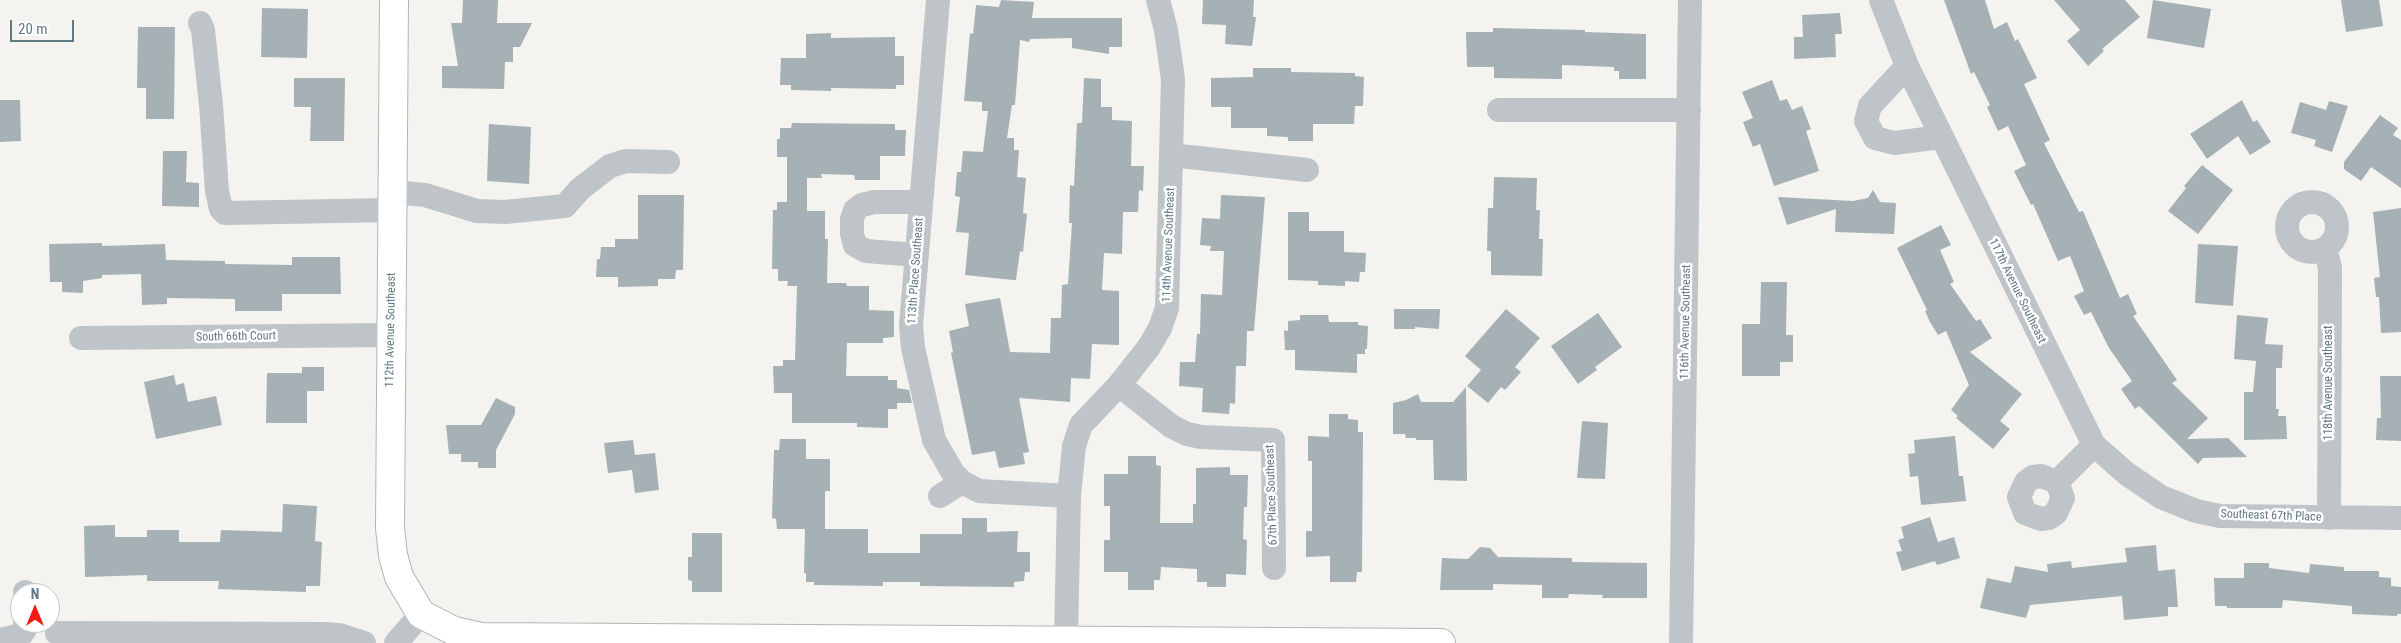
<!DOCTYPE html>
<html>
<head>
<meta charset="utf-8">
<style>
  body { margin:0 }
  #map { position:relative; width:2401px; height:643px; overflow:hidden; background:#f4f3ef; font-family:"Roboto Condensed",sans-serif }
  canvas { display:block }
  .north { position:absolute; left:10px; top:583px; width:50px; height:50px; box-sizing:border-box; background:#fff; border:1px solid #c0cacd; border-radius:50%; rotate:0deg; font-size:14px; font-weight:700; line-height:20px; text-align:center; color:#617a83 }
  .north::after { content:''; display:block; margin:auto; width:18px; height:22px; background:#ef1d14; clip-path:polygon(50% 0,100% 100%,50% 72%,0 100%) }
  .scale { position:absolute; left:10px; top:20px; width:64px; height:22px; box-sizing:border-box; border:2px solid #617a83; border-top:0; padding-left:6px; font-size:15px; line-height:18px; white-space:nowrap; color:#617a83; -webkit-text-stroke:4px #fff; paint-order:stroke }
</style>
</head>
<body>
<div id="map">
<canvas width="2401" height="643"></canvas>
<div class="north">N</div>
<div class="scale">20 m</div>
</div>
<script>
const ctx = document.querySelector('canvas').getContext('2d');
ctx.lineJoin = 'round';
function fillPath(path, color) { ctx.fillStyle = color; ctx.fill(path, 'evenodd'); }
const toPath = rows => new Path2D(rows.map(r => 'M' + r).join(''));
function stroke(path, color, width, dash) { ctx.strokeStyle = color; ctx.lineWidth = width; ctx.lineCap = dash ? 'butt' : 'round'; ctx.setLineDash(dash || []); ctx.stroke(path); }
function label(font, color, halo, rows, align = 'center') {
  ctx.font = font + ' "Roboto Condensed",sans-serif'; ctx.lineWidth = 5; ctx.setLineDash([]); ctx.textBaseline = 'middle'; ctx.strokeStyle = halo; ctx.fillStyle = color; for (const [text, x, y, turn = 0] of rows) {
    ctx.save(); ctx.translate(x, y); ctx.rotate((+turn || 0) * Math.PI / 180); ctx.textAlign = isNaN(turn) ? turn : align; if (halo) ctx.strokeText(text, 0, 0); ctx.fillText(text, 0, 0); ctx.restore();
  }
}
fillPath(toPath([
  [463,0,498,0,497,23,532,23,520,47,513,47,513,62,505,62,504,89,442,88,442,66,458,66,451,23,462,23],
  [1001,0,1034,2,1032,18,1122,18,1122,47,1109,47,1109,54,1072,48,1072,38,1030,39,1029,42,1020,40,1015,105,1012,105,1007,138,1014,138,1014,150,1019,150,1017,177,1026,178,1023,213,1027,214,1023,252,1020,251,1016,280,1013,280,965,275,969,233,956,232,960,197,955,196,957,172,961,172,963,151,983,152,988,111,982,111,982,102,964,101,970,33,973,34,976,5,999,7],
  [1203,0,1254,0,1253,17,1256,17,1252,46,1225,44,1226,25,1202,24],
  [1944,0,1985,0,1994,29,2007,22,2015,41,2018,39,2037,78,2024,84,2050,140,2044,143,2079,212,2083,211,2120,298,2128,294,2137,314,2133,316,2177,380,2172,383,2208,418,2187,439,2228,438,2247,457,2203,458,2198,464,2139,406,2135,409,2121,389,2132,381,2109,348,2091,312,2084,315,2074,296,2084,291,2070,256,2058,261,2033,204,2031,205,2014,171,2026,165,2008,126,1998,131,1987,107,1990,105,1974,72,1971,74],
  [2054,0,2125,0,2140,17,2102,49,2104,51,2088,66,2067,41,2080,30],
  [2153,0,2211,9,2204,48,2147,38],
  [2341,0,2379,0,2383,26,2346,32],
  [262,8,308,9,307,58,261,57],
  [1840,13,1842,34,1835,34,1836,57,1794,59,1794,37,1803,37,1802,15],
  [138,27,175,27,174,119,146,119,146,88,137,88],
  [1493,28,1585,30,1585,32,1646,34,1646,79,1619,79,1619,71,1614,71,1614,67,1562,65,1562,79,1494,78,1494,67,1467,67,1466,32,1493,32],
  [831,33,831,38,895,37,895,56,904,56,904,85,896,85,896,89,831,88,831,91,791,90,791,85,780,85,781,58,806,58,806,34],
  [1253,68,1291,68,1291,72,1355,73,1355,76,1364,77,1363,106,1355,106,1354,124,1313,124,1313,141,1288,141,1288,137,1267,136,1267,128,1231,128,1231,107,1211,107,1211,78,1253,77],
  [294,78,345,78,344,141,310,141,311,107,294,107],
  [1084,78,1101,79,1101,107,1112,107,1112,120,1132,121,1131,166,1144,166,1143,191,1139,190,1138,212,1123,212,1122,254,1104,253,1102,290,1119,291,1119,345,1092,344,1090,379,1071,378,1070,402,1019,398,1029,452,1023,453,1025,464,999,468,995,451,972,455,951,353,953,352,949,331,969,326,965,304,1000,298,1010,352,1050,353,1051,318,1061,318,1062,285,1068,284,1072,223,1069,223,1070,185,1074,186,1077,123,1082,123],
  [1772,80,1780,101,1787,99,1792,110,1802,106,1811,129,1806,131,1819,171,1774,186,1760,144,1753,147,1743,122,1753,118,1742,92],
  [0,100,20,100,21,141,0,142],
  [2242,100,2253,122,2257,120,2271,142,2250,155,2238,136,2207,159,2190,134],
  [2329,101,2348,106,2332,152,2314,146,2316,140,2291,133,2300,102,2326,110],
  [2380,115,2398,128,2393,135,2401,140,2401,188,2371,167,2361,181,2344,169,2344,162],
  [792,123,895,124,895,130,906,130,905,156,880,156,880,180,855,180,854,175,821,174,822,178,807,178,807,211,825,211,825,239,828,239,827,283,846,283,847,286,869,286,869,310,894,311,894,337,883,338,883,343,847,343,846,376,888,376,888,380,897,380,897,388,909,390,912,403,897,403,897,409,888,409,888,428,857,427,857,423,792,423,792,393,774,393,773,366,783,366,783,360,795,360,797,286,787,286,788,281,778,281,778,269,772,269,773,210,777,210,777,202,787,202,787,157,777,157,777,139,780,139,780,128,791,128],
  [489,124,531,127,529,184,487,181],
  [163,151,187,151,186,182,199,183,199,207,162,206],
  [2202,165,2233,190,2198,234,2168,211,2186,188,2184,186],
  [1494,177,1537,178,1536,210,1540,210,1539,239,1543,239,1542,276,1491,275,1491,251,1487,251,1488,208,1493,208],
  [1873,190,1880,202,1896,203,1894,234,1835,232,1836,209,1787,225,1778,197,1853,201,1868,198],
  [638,195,684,195,683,270,676,270,675,279,658,279,658,286,618,287,618,277,596,277,597,259,600,259,601,247,615,247,615,239,638,239],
  [1221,195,1265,197,1254,331,1247,331,1246,366,1236,366,1235,404,1230,403,1229,414,1202,412,1203,388,1179,386,1180,362,1195,362,1197,334,1200,334,1201,294,1222,295,1224,251,1210,251,1211,246,1200,245,1202,218,1220,219],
  [2401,208,2401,332,2381,333,2379,297,2376,297,2374,278,2380,277,2373,212],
  [1288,212,1309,212,1309,231,1344,231,1344,252,1366,253,1365,272,1360,272,1359,282,1345,281,1345,286,1318,285,1318,281,1288,280],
  [1941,225,1951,245,1940,250,1954,282,1950,284,1976,321,1980,319,1992,338,1970,352,2022,394,2000,421,2010,429,1993,449,1956,418,1958,416,1951,410,1969,385,1946,331,1938,335,1930,322,1925,311,1927,310,1897,248],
  [102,243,102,246,165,244,166,260,225,261,225,264,292,265,292,257,340,257,341,294,282,294,282,311,235,311,235,299,167,298,167,304,142,305,141,274,102,275,102,278,83,281,83,293,62,292,62,282,50,282,49,244],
  [2198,244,2238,246,2233,306,2195,303],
  [1761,282,1787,282,1786,335,1793,335,1793,362,1780,362,1780,376,1742,376,1742,324,1760,324],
  [1394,309,1440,309,1439,329,1415,327,1415,329,1394,329],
  [1506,309,1540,338,1515,367,1521,372,1505,390,1501,387,1488,403,1467,386,1481,370,1465,356],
  [1598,313,1622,347,1595,367,1597,370,1578,384,1551,346],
  [1300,315,1328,315,1329,322,1358,322,1358,325,1368,326,1367,349,1365,349,1365,354,1357,354,1357,373,1295,370,1295,350,1285,350,1284,330,1288,331,1288,321,1300,320],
  [2237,315,2268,318,2265,344,2283,345,2282,368,2276,368,2276,409,2279,409,2278,416,2286,416,2287,439,2244,440,2244,392,2253,392,2256,361,2234,359],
  [302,367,324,367,324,391,307,391,307,423,266,423,267,373,302,373],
  [174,375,176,385,184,383,188,402,216,396,222,425,156,439,144,382],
  [2380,376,2401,376,2401,441,2376,440,2377,418,2381,418],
  [1466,387,1467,481,1434,480,1433,440,1416,440,1416,438,1406,438,1405,434,1393,434,1393,403,1406,400,1418,394,1421,402,1453,402],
  [496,398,515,407,515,414,496,450,496,468,478,468,478,462,461,462,461,454,449,454,446,425,481,425],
  [1329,414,1348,414,1348,419,1358,420,1358,432,1363,432,1362,572,1357,572,1356,582,1330,582,1330,556,1306,557,1306,531,1312,531,1312,461,1308,461,1308,436,1329,437],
  [1582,421,1608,423,1605,479,1577,478],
  [1955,436,1959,476,1963,476,1966,501,1921,505,1918,476,1910,477,1908,454,1915,453,1914,440],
  [780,439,806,439,806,459,830,459,830,491,825,491,825,529,868,529,868,553,920,553,920,534,962,534,962,518,987,518,987,532,1018,531,1017,552,1030,552,1030,572,1025,572,1024,581,1014,582,1014,587,920,586,920,582,883,582,883,586,814,585,814,582,806,582,806,573,804,573,805,529,777,529,776,519,772,518,774,450,779,450],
  [633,440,635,455,655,453,659,490,635,493,632,470,608,473,604,443],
  [1128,456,1156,456,1156,465,1161,466,1160,523,1193,523,1193,504,1196,504,1196,468,1230,467,1230,475,1248,475,1247,507,1244,507,1243,539,1247,540,1246,575,1226,574,1226,587,1207,587,1207,582,1197,582,1197,569,1161,567,1160,580,1154,580,1154,590,1128,590,1128,572,1104,572,1104,540,1110,540,1110,506,1104,506,1104,474,1128,474],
  [283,504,317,506,315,541,322,542,320,586,306,586,306,592,218,589,219,581,147,581,147,575,85,577,84,526,115,525,115,537,147,537,147,530,179,530,179,542,220,542,221,530,282,532],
  [1930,517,1938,542,1954,537,1960,558,1937,565,1935,561,1902,571,1896,552,1902,551,1898,540,1904,538,1901,527],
  [692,533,722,533,722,592,692,592,692,581,688,580,688,557,692,557],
  [2156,545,2158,571,2175,569,2178,607,2168,607,2168,616,2124,620,2122,596,2030,605,2026,618,1980,608,1987,578,2011,583,2015,566,2048,572,2047,564,2071,561,2072,568,2127,562,2125,548],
  [1480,547,1490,548,1498,557,1572,558,1572,562,1647,563,1647,598,1602,598,1603,595,1569,594,1568,598,1542,598,1542,585,1493,584,1493,590,1440,590,1442,558,1468,559],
  [2244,563,2269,563,2269,568,2309,573,2310,564,2344,567,2344,571,2379,571,2379,577,2391,578,2391,586,2401,587,2401,614,2397,614,2397,616,2352,614,2352,606,2283,600,2282,608,2227,608,2227,606,2215,606,2214,578,2244,578]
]), '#a5b1b4');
const major = toPath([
  [394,0,390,528,393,555,399,577,421,614,454,631,481,637,1441,643]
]);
stroke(major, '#afb6b9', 30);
stroke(toPath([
  [938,0,911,325,913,348,934,440,953,473,962,482,979,491,1069,496],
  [1881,0,1907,66,2094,445,2127,474,2161,497,2196,511,2220,516,2401,518],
  [200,23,203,30,211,105,217,191,221,209,225,213,392,210],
  [1907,66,1870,106,1866,121,1875,138,1894,143,1941,137],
  [1499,110,1689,110],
  [1171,155,1307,170],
  [392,192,425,195,477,211,505,212,565,206,580,189,610,166,626,161,668,162],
  '2287 227a25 25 0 1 1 50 0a25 25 0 1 1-50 0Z',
  [2325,249,2330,267,2329,518],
  [917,255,866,251,855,245,852,234,852,219,855,210,862,205,874,202,921,202],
  [81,338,391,335],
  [1119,385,1171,426,1187,434,1201,437,1273,440,1274,568],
  [2057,482,2063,498,2056,513,2049,518,2041,519,2025,513,2019,497,2026,482,2033,477,2041,476,2057,482,2094,445],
  [940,496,962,482],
  [25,592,25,593],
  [57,633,324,634,339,635,364,643],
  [0,640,21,635,25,629,25,623],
  [1066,640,1069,496,1074,446,1081,425,1119,385,1149,347,1160,328,1167,308,1173,79,1166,30,1158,0],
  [396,643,421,614],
  [1681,643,1690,0]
]), '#bec4c7', 24);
stroke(major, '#fff', 28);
label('12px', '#617a83', '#fff', [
  ["114th Avenue Southeast",1169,245,-88],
  ["113th Place Southeast",916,271,-86],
  ["117th Avenue Southeast",2017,291,64],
  ["116th Avenue Southeast",1686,322,-89],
  ["112th Avenue Southeast",391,330,-89],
  ["South 66th Court",236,337,-1],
  ["118th Avenue Southeast",2329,383,-90],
  ["67th Place Southeast",1272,495,-92],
  ["Southeast 67th Place",2271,516,2]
]);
</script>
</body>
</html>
